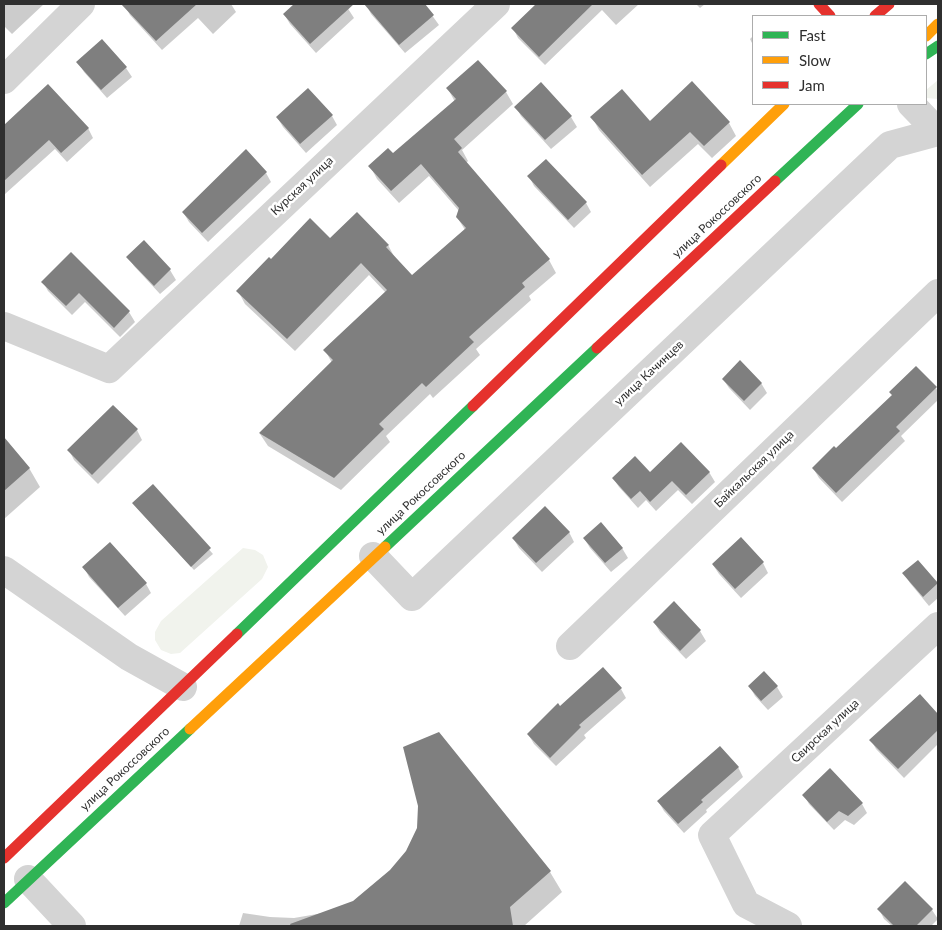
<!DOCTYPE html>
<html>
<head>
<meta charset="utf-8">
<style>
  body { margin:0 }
  #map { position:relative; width:942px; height:930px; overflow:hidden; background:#fff; font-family:Lato,sans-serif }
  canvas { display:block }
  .frame { position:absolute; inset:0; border:5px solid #2f2f2f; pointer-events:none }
  .legend { position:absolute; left:752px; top:15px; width:175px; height:90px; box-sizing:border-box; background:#fff; border:1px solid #acacac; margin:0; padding:6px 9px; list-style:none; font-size:15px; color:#2f2f2f }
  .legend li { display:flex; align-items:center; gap:10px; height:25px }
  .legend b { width:25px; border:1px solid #acacac }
</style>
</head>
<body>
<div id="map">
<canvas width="942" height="930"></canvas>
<div class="frame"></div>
<ul class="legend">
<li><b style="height:6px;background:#30b455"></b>Fast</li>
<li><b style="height:6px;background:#ff9f0a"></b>Slow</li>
<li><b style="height:6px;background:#e5322d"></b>Jam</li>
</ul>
</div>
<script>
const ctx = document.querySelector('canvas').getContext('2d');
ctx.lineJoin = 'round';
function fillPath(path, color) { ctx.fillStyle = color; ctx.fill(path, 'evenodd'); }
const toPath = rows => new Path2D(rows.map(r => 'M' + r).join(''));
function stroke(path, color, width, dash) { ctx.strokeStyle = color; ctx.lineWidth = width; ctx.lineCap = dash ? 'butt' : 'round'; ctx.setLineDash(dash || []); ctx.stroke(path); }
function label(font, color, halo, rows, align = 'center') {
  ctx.font = font + ' Lato,sans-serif'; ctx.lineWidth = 5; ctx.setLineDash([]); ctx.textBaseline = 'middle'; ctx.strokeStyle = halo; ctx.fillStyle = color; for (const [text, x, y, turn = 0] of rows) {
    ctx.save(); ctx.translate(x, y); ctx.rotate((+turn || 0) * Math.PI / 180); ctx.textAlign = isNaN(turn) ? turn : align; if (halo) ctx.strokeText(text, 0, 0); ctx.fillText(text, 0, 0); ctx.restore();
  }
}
fillPath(toPath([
  [938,80,938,99,926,98,926,90],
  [243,548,255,550,263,555,268,567,262,579,180,653,171,654,161,650,155,640,155,632,161,621]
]), '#f1f3ed');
fillPath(toPath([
  [4,4,44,4,12,34,4,26],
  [127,4,231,4,236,12,213,34,198,18,162,50,130,15,125,6],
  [296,4,345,4,354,18,316,53,290,24,284,14],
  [366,4,424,4,439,25,405,53,371,14],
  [538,4,639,4,616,25,602,10,545,65,518,38,513,28],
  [696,4,705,4,700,8],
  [753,36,753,45,750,39],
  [78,62,126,68,132,77,107,98,84,72],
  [692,83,729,123,736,136,712,158,698,144,650,187,599,130,592,117,649,122],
  [541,84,571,117,577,127,551,149,521,116,516,107],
  [48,86,88,128,93,138,67,162,55,149,5,194,4,192,4,126],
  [448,89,506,92,513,104,462,150,468,161,466,163,549,260,556,273,529,296,531,300,476,349,480,355,433,398,430,394,386,436,390,442,341,490,268,446,260,434,332,363,325,350,386,293,369,275,295,351,245,304,238,291,271,261,330,240,388,245,395,258,412,277,465,230,457,217,459,211,429,176,399,203,377,179,370,166,393,155,455,102],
  [332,116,337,125,306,153,283,127,277,117],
  [266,173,271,182,208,242,189,222,183,212],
  [529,176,586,203,591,212,574,228,534,186],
  [144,242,170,270,176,280,160,294,134,266,128,257],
  [71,254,129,312,135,322,120,337,85,302,72,315,48,291,43,282],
  [723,379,761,383,767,393,750,410,729,388],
  [936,388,938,392,938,400,901,436,905,441,842,502,819,478,813,468],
  [113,407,137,430,142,440,98,484,74,460,69,450],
  [4,439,29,468,40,487,4,519],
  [709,472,715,482,692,504,678,490,656,511,646,500,638,508,619,487,613,478,650,474],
  [153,486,213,554,194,570,137,508],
  [569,532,574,542,542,572,519,548,513,538],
  [584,538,622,548,628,558,611,572,590,548],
  [918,562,938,585,938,598,929,606,910,583,904,574],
  [763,563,768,573,741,598,719,574,713,565],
  [84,567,146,584,151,593,125,616,89,577],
  [674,603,700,631,706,641,686,659,660,632,654,622],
  [764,673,777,687,783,697,768,710,755,696,750,687],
  [621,689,626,698,584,735,586,738,556,766,534,744,528,734,560,707],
  [919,695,938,716,938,744,904,778,876,749,871,740],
  [439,734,550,872,562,892,524,926,239,926,243,913,270,917,294,918,323,913,354,902,391,871,407,852,418,829],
  [738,767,743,777,706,810,707,812,684,833,664,811,658,801],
  [804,795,862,804,867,813,854,825,845,820,834,830,809,804],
  [905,883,932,910,938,919,931,926,892,926,884,919,879,909]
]), '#0003');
fillPath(toPath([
  [121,4,197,4,156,41],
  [294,4,354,4,310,44,283,14],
  [364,4,425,4,434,15,399,45],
  [536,4,593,4,539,57,511,28],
  [102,39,127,67,101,90,76,62],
  [478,60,507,91,454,139,462,148,458,152,550,259,522,283,525,287,469,337,474,342,426,387,422,383,379,424,384,429,334,478,259,433,333,360,323,350,387,290,361,263,287,339,236,291,269,257,271,259,310,218,330,238,357,212,389,245,386,247,412,275,466,228,456,217,459,208,421,164,391,191,368,166,388,148,393,153,456,99,446,88],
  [692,81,730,122,704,146,690,132,642,175,590,117,622,89,650,121],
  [541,82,572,116,545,140,514,107],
  [48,84,89,128,61,153,49,140,4,181,4,125],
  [308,88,333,115,300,144,276,117],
  [246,149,267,172,202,233,182,212],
  [546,159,587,202,568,220,527,176],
  [144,240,171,269,154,286,126,257],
  [71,252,130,311,114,328,79,293,66,306,41,282],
  [740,360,762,383,744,401,722,379],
  [916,366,937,387,896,427,900,431,836,493,812,468,834,446,836,448,892,395,889,392],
  [113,405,138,429,92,475,67,450],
  [4,437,30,468,4,491],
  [681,442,710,472,686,495,672,481,650,502,640,491,631,499,612,478,635,456,650,472],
  [153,484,211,548,191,567,132,503],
  [545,506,570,532,536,563,512,538],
  [601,522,623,548,605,563,583,538],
  [741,537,764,562,735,589,712,564],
  [110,542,147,583,118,608,82,567],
  [918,560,938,583,923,597,902,573],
  [674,601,701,630,680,651,653,622],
  [603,667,622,688,579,725,581,727,550,758,527,734,558,703,560,706],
  [764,671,778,686,761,701,748,686],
  [920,694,938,714,938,730,898,769,869,740],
  [439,732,551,871,510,907,513,926,291,926,290,924,353,901,390,870,406,851,417,828,418,806,403,747],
  [720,746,739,767,701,800,703,802,678,824,657,801],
  [830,768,863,803,848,816,839,811,827,822,802,795],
  [905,881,933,909,916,926,894,926,877,909]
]), '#7f7f7f');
stroke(toPath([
  [4,80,81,4],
  [911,104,938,132],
  [4,326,109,369,496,4],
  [373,556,412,597,890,145,938,132],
  [4,570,129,657,183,687],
  [570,646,938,293],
  [28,879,72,926],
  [788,926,746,904,712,835,938,626]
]), '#d4d4d4', 28);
stroke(toPath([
  [926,54,938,46],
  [775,181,858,104],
  [385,547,597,348],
  [237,634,473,406],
  [4,903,190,729]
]), '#30b455', 11);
stroke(toPath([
  [926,36,938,24],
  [721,165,784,104],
  [190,729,385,547]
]), '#ff9f0a', 11);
stroke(toPath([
  [819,4,830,16],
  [875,16,889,4],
  [597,348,775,181],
  [473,406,721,165],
  [4,858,237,634]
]), '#e5322d', 11);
label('12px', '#2f2f2f', '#fff', [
  ["Курская улица",302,186,-43],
  ["улица Рокоссовского",717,216,-43],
  ["улица Качинцев",649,373,-43],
  ["Байкальская улица",754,469,-44],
  ["улица Рокоссовского",421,493,-43],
  ["Свирская улица",825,731,-43],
  ["улица Рокоссовского",125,769,-43]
]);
</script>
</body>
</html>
